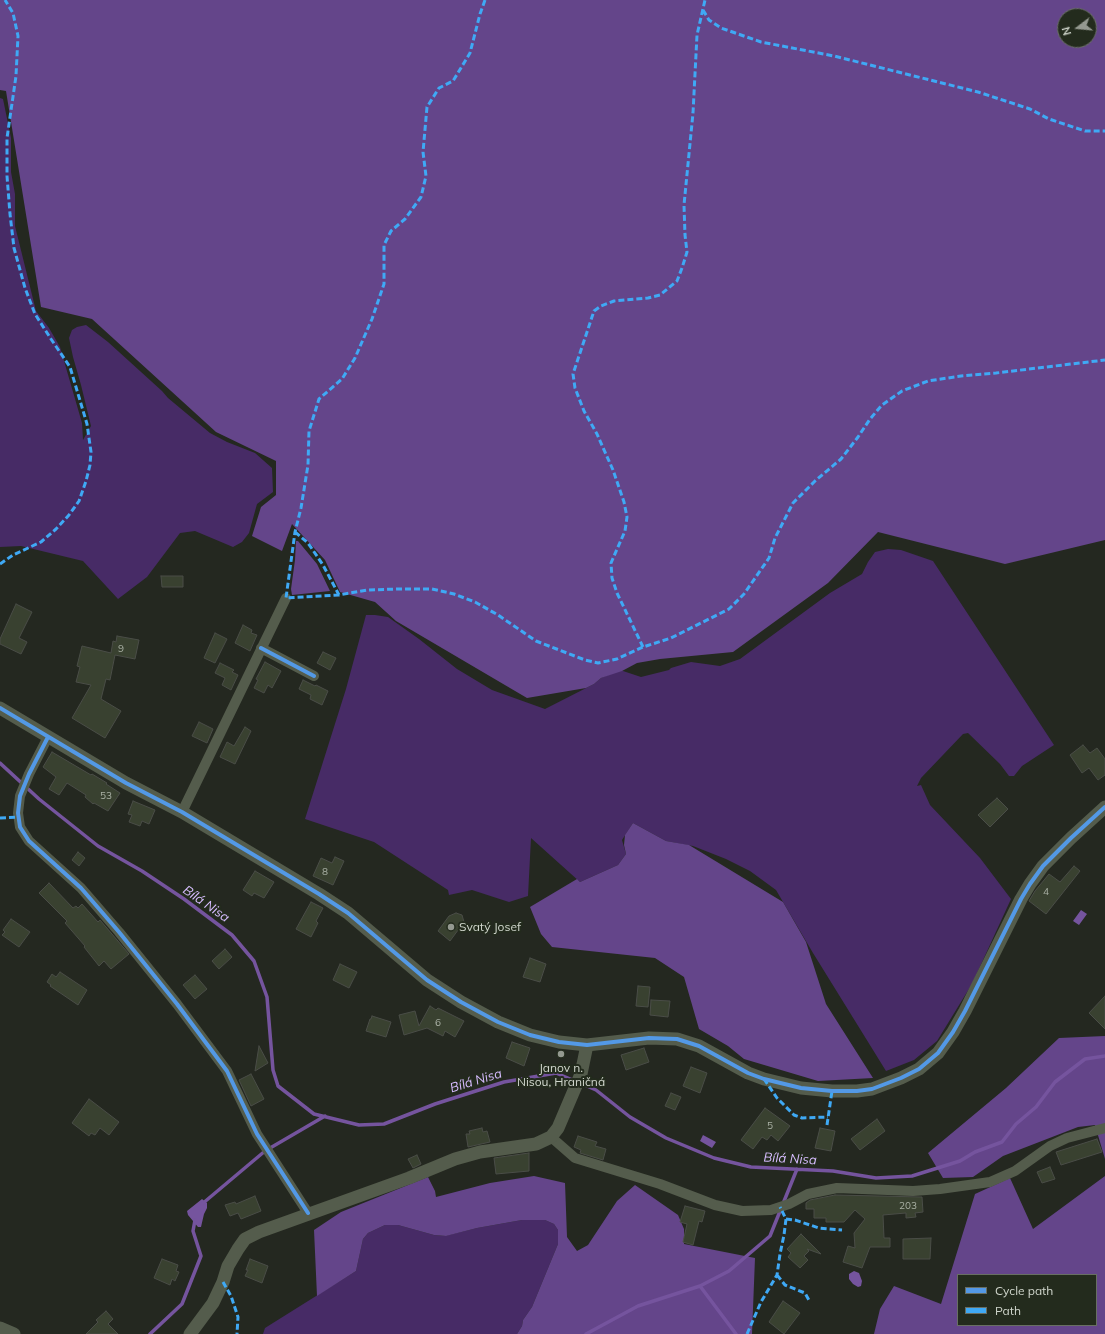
<!DOCTYPE html>
<html>
<head>
<meta charset="utf-8">
<style>
  body { margin:0 }
  #map { position:relative; width:1105px; height:1334px; overflow:hidden; background:#242820; font-family:Mulish,sans-serif }
  canvas { display:block }
  .legend { position:absolute; left:957px; top:1274px; width:140px; height:52px; box-sizing:border-box; background:#232b1d; border:1px solid #686f63; margin:0; padding:5px 7px; list-style:none; font-size:12px; color:#d0d6cc }
  .legend li { display:flex; align-items:center; gap:8px; height:20px }
  .legend b { width:20px; border:1px solid #686f63 }
  .north { position:absolute; left:1057px; top:8px; width:40px; height:40px; box-sizing:border-box; background:#232b1d; border:1px solid #686f63; border-radius:50%; rotate:254deg; font-size:11px; font-weight:700; line-height:16px; text-align:center; color:#d0d6cc }
  .north::after { content:''; display:block; margin:auto; width:14px; height:18px; background:#949990; clip-path:polygon(50% 0,100% 100%,50% 72%,0 100%) }
</style>
</head>
<body>
<div id="map">
<canvas width="1105" height="1334"></canvas>
<ul class="legend">
<li><b style="height:5px;background:#5399e6"></b>Cycle path</li>
<li><b style="height:5px;background:#3fa9f5"></b>Path</li>
</ul>
<div class="north">N</div>
</div>
<script>
const ctx = document.querySelector('canvas').getContext('2d');
ctx.lineJoin = 'round';
function fillPath(path, color) { ctx.fillStyle = color; ctx.fill(path, 'evenodd'); }
const toPath = rows => new Path2D(rows.map(r => 'M' + r).join(''));
function stroke(path, color, width, dash) { ctx.strokeStyle = color; ctx.lineWidth = width; ctx.lineCap = dash ? 'butt' : 'round'; ctx.setLineDash(dash || []); ctx.stroke(path); }
function label(font, color, halo, rows, align = 'center') {
  ctx.font = font + ' Mulish,sans-serif'; ctx.lineWidth = 4; ctx.setLineDash([]); ctx.textBaseline = 'middle'; ctx.strokeStyle = halo; ctx.fillStyle = color; for (const [text, x, y, turn = 0] of rows) {
    ctx.save(); ctx.translate(x, y); ctx.rotate((+turn || 0) * Math.PI / 180); ctx.textAlign = isNaN(turn) ? turn : align; if (halo) ctx.strokeText(text, 0, 0); ctx.fillText(text, 0, 0); ctx.restore();
  }
}
fillPath(toPath([
  [0,98,3,99,11,138,11,172,15,194,15,226,36,311,49,328,60,347,82,423,83,440,91,426,81,385,73,357,69,338,72,330,77,327,86,325,108,342,162,391,168,398,210,433,227,442,255,453,272,468,273,492,257,504,249,533,242,542,233,547,195,531,180,533,147,577,118,599,83,561,21,546,0,547],
  [888,549,901,550,933,561,1054,745,1022,766,1014,776,1009,776,1000,764,968,733,963,734,921,778,917,786,921,785,930,805,980,858,1011,899,972,984,937,1041,914,1060,886,1071,813,953,776,890,750,871,726,859,693,846,666,841,633,823,622,840,626,854,618,865,580,882,531,838,528,896,509,902,472,890,449,895,448,890,374,842,305,819,346,689,366,615,375,615,388,617,419,639,457,669,492,690,545,709,594,684,601,678,620,670,641,677,669,670,671,668,691,662,720,666,740,659,830,593,862,574,868,562,875,552],
  [522,1220,545,1220,554,1224,558,1230,558,1244,532,1307,523,1320,522,1326,517,1334,263,1334,265,1328,356,1271,363,1239,368,1233,385,1225,398,1225,434,1235,445,1236,477,1228]
]), '#472b66');
fillPath(toPath([
  [0,0,1105,0,1105,540,1005,564,878,532,828,583,733,652,660,659,637,663,622,671,601,678,594,684,586,688,527,698,396,621,375,602,340,592,325,560,292,524,282,551,252,536,261,507,276,495,276,461,216,432,92,319,41,307,6,91,0,90],
  [1065,16,1089,16,1089,40,1065,40],
  [296,541,298,541,317,564,330,591,292,595,291,589,295,560],
  [633,823,666,841,689,845,783,902,806,942,826,1004,873,1078,818,1081,744,1059,728,1046,699,1029,684,977,655,958,552,947,541,934,530,907,577,879,580,882,618,865,626,854,624,845,625,835],
  [1105,1036,1105,1159,1095,1125,1078,1127,1003,1156,973,1177,943,1178,928,1153,1006,1088,1059,1038],
  [534,1176,565,1183,567,1237,577,1251,588,1245,617,1201,635,1185,678,1215,684,1229,684,1244,755,1258,752,1334,517,1334,522,1326,523,1320,532,1307,558,1244,558,1230,554,1224,545,1220,522,1220,477,1228,446,1236,434,1235,398,1225,385,1225,368,1233,363,1239,356,1271,317,1296,314,1230,341,1212,428,1177,435,1191,436,1197,490,1183],
  [1105,1176,1105,1334,874,1334,880,1309,894,1286,941,1304,975,1194,1010,1178,1033,1229],
  [958,1275,1096,1275,1096,1325,958,1325]
]), '#64458a');
fillPath(toPath([
  [1081,910,1087,914,1079,925,1073,921],
  [703,1135,716,1142,712,1148,700,1141],
  [202,1199,207,1203,207,1208,204,1214,201,1227,198,1227,188,1215,187,1211],
  [854,1271,859,1273,862,1281,861,1286,858,1287,853,1284,849,1279,849,1274]
]), '#75549e');
stroke(toPath([
  [0,763,39,799,98,846,142,871,184,899,232,935,254,961,267,997,273,1070,278,1086,314,1114,359,1125,384,1124,435,1104,504,1082,556,1073,575,1081],
  [580,1083,596,1090,630,1117,666,1138,714,1158,751,1167,833,1171,876,1178,912,1176,960,1161,975,1152,1002,1142,1016,1124,1036,1107,1055,1082,1085,1059,1105,1056],
  [202,1204,265,1151,325,1116],
  [700,1286,736,1334],
  [150,1334,182,1304,201,1256,193,1231,195,1220],
  [586,1334,638,1306,700,1286,729,1271,770,1236,797,1169]
]), '#75549e', 3.5);
const building = toPath([
  [161,576,183,576,183,587,162,587,161,576],
  [16,604,32,612,19,638,27,642,21,654,0,644,0,639,16,604],
  [243,625,252,630,251,633,257,635,250,651,235,643,243,625],
  [215,633,227,639,215,663,204,658,215,633],
  [117,636,139,640,135,659,115,655,110,680,106,679,101,699,121,711,105,738,72,718,91,685,76,682,80,667,77,666,82,646,111,653,113,641,116,642,117,636],
  [323,652,336,658,330,670,317,663,323,652],
  [265,662,281,671,272,688,268,685,264,693,254,688,258,680,256,679,265,662],
  [220,663,234,670,232,672,238,675,231,690,222,685,225,678,215,673,220,663],
  [303,680,315,686,316,685,328,691,322,705,310,699,311,695,299,689,303,680],
  [199,722,213,729,207,743,192,736,199,722],
  [245,727,251,731,235,764,220,757,227,742,234,746,245,727],
  [1083,745,1090,753,1097,748,1105,759,1105,775,1098,780,1089,768,1082,773,1070,755,1083,745],
  [52,752,91,775,92,774,107,783,106,784,120,793,108,811,94,803,93,804,85,797,86,795,67,783,59,795,49,789,56,777,43,767,52,752],
  [997,798,1008,809,990,827,978,815,997,798],
  [133,801,155,810,149,824,142,821,140,826,129,822,132,815,128,814,133,801],
  [78,852,85,858,79,866,72,860,78,852],
  [335,857,344,861,333,885,313,876,321,858,332,863,335,857],
  [1074,866,1080,871,1046,914,1029,901,1035,891,1049,874,1060,882,1074,866],
  [255,871,274,882,264,898,254,893,252,896,243,890,255,871],
  [49,883,73,908,76,906,78,908,82,904,98,922,100,920,129,954,111,969,104,961,99,966,84,947,85,946,65,923,67,921,39,893,49,883],
  [311,902,323,908,316,921,318,923,311,937,296,929,311,902],
  [456,913,462,915,464,922,450,941,438,931,449,916,456,913],
  [11,919,30,932,19,947,2,935,5,932,3,930,11,919],
  [225,949,232,957,219,969,212,961,225,949],
  [530,958,546,964,540,982,523,977,530,958],
  [340,964,357,972,349,988,333,980,340,964],
  [60,972,87,990,78,1005,50,986,51,985,47,982,52,974,56,977,60,972],
  [195,975,207,989,195,999,183,985,195,975],
  [638,986,650,987,648,1007,636,1006,638,986],
  [1105,996,1105,1029,1089,1013,1105,996],
  [651,1000,670,1001,668,1017,650,1015,651,1000],
  [430,1006,436,1010,438,1008,464,1021,455,1037,445,1031,443,1036,427,1028,404,1035,399,1015,415,1011,419,1026,430,1006],
  [372,1016,391,1022,386,1037,366,1031,370,1019,371,1019,372,1016],
  [512,1042,530,1048,524,1066,506,1058,512,1042],
  [259,1046,268,1063,255,1071,259,1046],
  [644,1048,649,1062,626,1070,621,1055,644,1048],
  [691,1067,707,1073,700,1093,683,1086,691,1067],
  [251,1074,264,1099,251,1106,239,1080,251,1074],
  [671,1093,681,1097,675,1110,665,1106,671,1093],
  [89,1099,119,1122,109,1135,100,1128,95,1135,91,1133,89,1136,72,1123,89,1099],
  [765,1108,790,1126,778,1141,771,1135,767,1140,762,1137,753,1149,741,1140,765,1108],
  [877,1119,885,1131,860,1150,851,1139,877,1119],
  [482,1128,483,1132,487,1131,490,1142,468,1147,466,1134,470,1134,469,1131,482,1128],
  [820,1128,835,1131,831,1151,815,1148,820,1128],
  [578,1136,597,1142,595,1146,606,1149,603,1160,580,1153,581,1150,574,1147,578,1136],
  [1097,1139,1102,1152,1061,1165,1056,1152,1097,1139],
  [529,1153,529,1171,496,1174,494,1158,529,1153],
  [417,1155,421,1164,413,1168,408,1159,417,1155],
  [1050,1167,1055,1179,1042,1183,1037,1172,1050,1167],
  [835,1195,922,1197,923,1212,915,1213,916,1217,906,1218,906,1213,883,1215,884,1238,890,1238,890,1247,870,1247,862,1268,843,1262,848,1246,855,1248,854,1233,865,1219,855,1210,844,1222,826,1222,826,1218,814,1218,814,1209,806,1209,806,1203,810,1200,835,1195],
  [255,1196,261,1211,241,1219,238,1213,230,1216,225,1205,235,1202,236,1204,255,1196],
  [685,1206,705,1211,702,1222,699,1221,693,1245,683,1242,687,1224,680,1222,685,1206],
  [801,1234,821,1254,807,1249,809,1251,804,1256,808,1260,800,1268,788,1257,791,1253,787,1249,801,1234],
  [931,1238,930,1259,903,1259,903,1239,931,1238],
  [162,1259,178,1265,176,1271,179,1272,175,1281,172,1279,170,1285,154,1278,162,1259],
  [250,1259,268,1266,262,1283,245,1276,248,1270,246,1270,250,1259],
  [783,1301,800,1313,784,1334,769,1322,783,1301],
  [106,1311,113,1319,108,1324,118,1334,86,1334,98,1322,96,1320,106,1311]
]);
fillPath(building, '#394130');
stroke(building, '#4a4d47', 1);
stroke(toPath([
  [261,648,314,676],
  [48,737,29,774,20,796,18,813,20,827,29,841,81,888,119,932,177,1004,227,1071,257,1134,308,1213],
  [182,812,286,598],
  [551,1137,575,1158,660,1184,715,1205,742,1211,771,1210,789,1204,808,1194,837,1188,913,1191,940,1189,990,1182,1015,1171,1050,1146,1067,1138,1105,1128]
]), '#545c4c', 10);
stroke(toPath([
  [0,708,126,783,182,812,319,894,348,913,427,980,461,1002,498,1022,530,1035,559,1042,587,1045,649,1038,677,1039,699,1046,748,1073,764,1079,801,1088,832,1091,857,1091,872,1089,901,1078,919,1069,938,1053,953,1032,965,1011,1021,899,1030,884,1043,866,1071,838,1105,807],
  [0,1328,14,1334],
  [190,1334,213,1303,223,1282,228,1266,238,1249,245,1239,259,1232,409,1178,455,1159,480,1152,536,1144,551,1137,558,1128,581,1074,587,1045]
]), '#545c4c', 13);
stroke(toPath([
  [485,0,480,14,470,53,453,81,439,88,427,107,423,152,426,176,421,197,405,219,391,231,384,245,384,284,372,319,355,358,342,379,319,399,309,431,308,465,301,508,295,532,286,598,339,595,367,590,399,589,432,589,454,594,475,602,498,615,536,641,585,660,598,663,617,659,643,647,671,638,729,609,744,594,769,558,775,538,793,503,815,481,841,459,858,437,870,419,882,405,902,391,928,381,961,376,996,373,1105,360],
  [703,10,709,20,721,28,761,42,834,56,978,92,1030,109,1049,119,1085,131,1105,131],
  [295,532,308,543,323,565,339,595],
  [0,564,13,555,41,542,56,529,69,515,79,501,86,481,90,465,91,452,87,424,70,367,51,339,35,314,25,288,14,248,10,214,7,176,7,138,16,76,18,36,13,13,5,0],
  [643,647,617,593,612,578,611,563,625,531,627,517,624,502,613,470,597,434,584,411,575,388,573,374,594,311,601,306,614,301,648,298,660,295,677,281,682,268,687,252,685,235,684,205,693,113,697,35,705,0],
  [0,818,18,817],
  [764,1079,777,1098,794,1115,802,1118,828,1117],
  [827,1125,832,1091],
  [786,1219,795,1220,819,1228,842,1230],
  [777,1275,785,1285,805,1293,810,1302],
  [223,1282,231,1296,238,1317,237,1334],
  [747,1334,761,1302,777,1275,780,1254,784,1235,786,1219,780,1207]
]), '#3fa9f5', 3, [6, 3]);
stroke(toPath([
  [261,648,314,676],
  [0,708,126,783,182,812,319,894,348,913,427,980,461,1002,498,1022,530,1035,559,1042,587,1045,649,1038,677,1039,699,1046,748,1073,764,1079,801,1088,832,1091,857,1091,872,1089,901,1078,919,1069,938,1053,953,1032,965,1011,1021,899,1030,884,1043,866,1071,838,1105,807],
  [48,737,29,774,20,796,18,813,20,827,29,841,81,888,119,932,177,1004,227,1071,257,1134,308,1213]
]), '#5399e6', 4);
for (const [x, y, r, color] of [
  [451,927,4,"#949990"],
  [561,1054,4,"#949990"]
]) { const dot = new Path2D(); dot.arc(x, y, r, 0, 2 * Math.PI); ctx.fillStyle = color; ctx.fill(dot); stroke(dot, '#232b1d', 1.5); }
label('10px', '#aab1a5', null, [
  ["9",121,649],
  ["53",106,796],
  ["8",325,872],
  ["4",1046,892],
  ["6",438,1023],
  ["5",770,1126],
  ["203",908,1206]
]);
label('12px', '#d0d6cc', '#232b1d', [
  ["Svatý Josef",459,927],
  ["Janov n.",561,1068,"center"],
  ["Nisou, Hraničná",561,1082,"center"]
], 'left');
label('italic 13px', '#d7bcff', '#232b1d', [
  ["Bílá Nisa",206,904,35],
  ["Bílá Nisa",476,1081,-17],
  ["Bílá Nisa",790,1159,3]
]);
</script>
</body>
</html>
